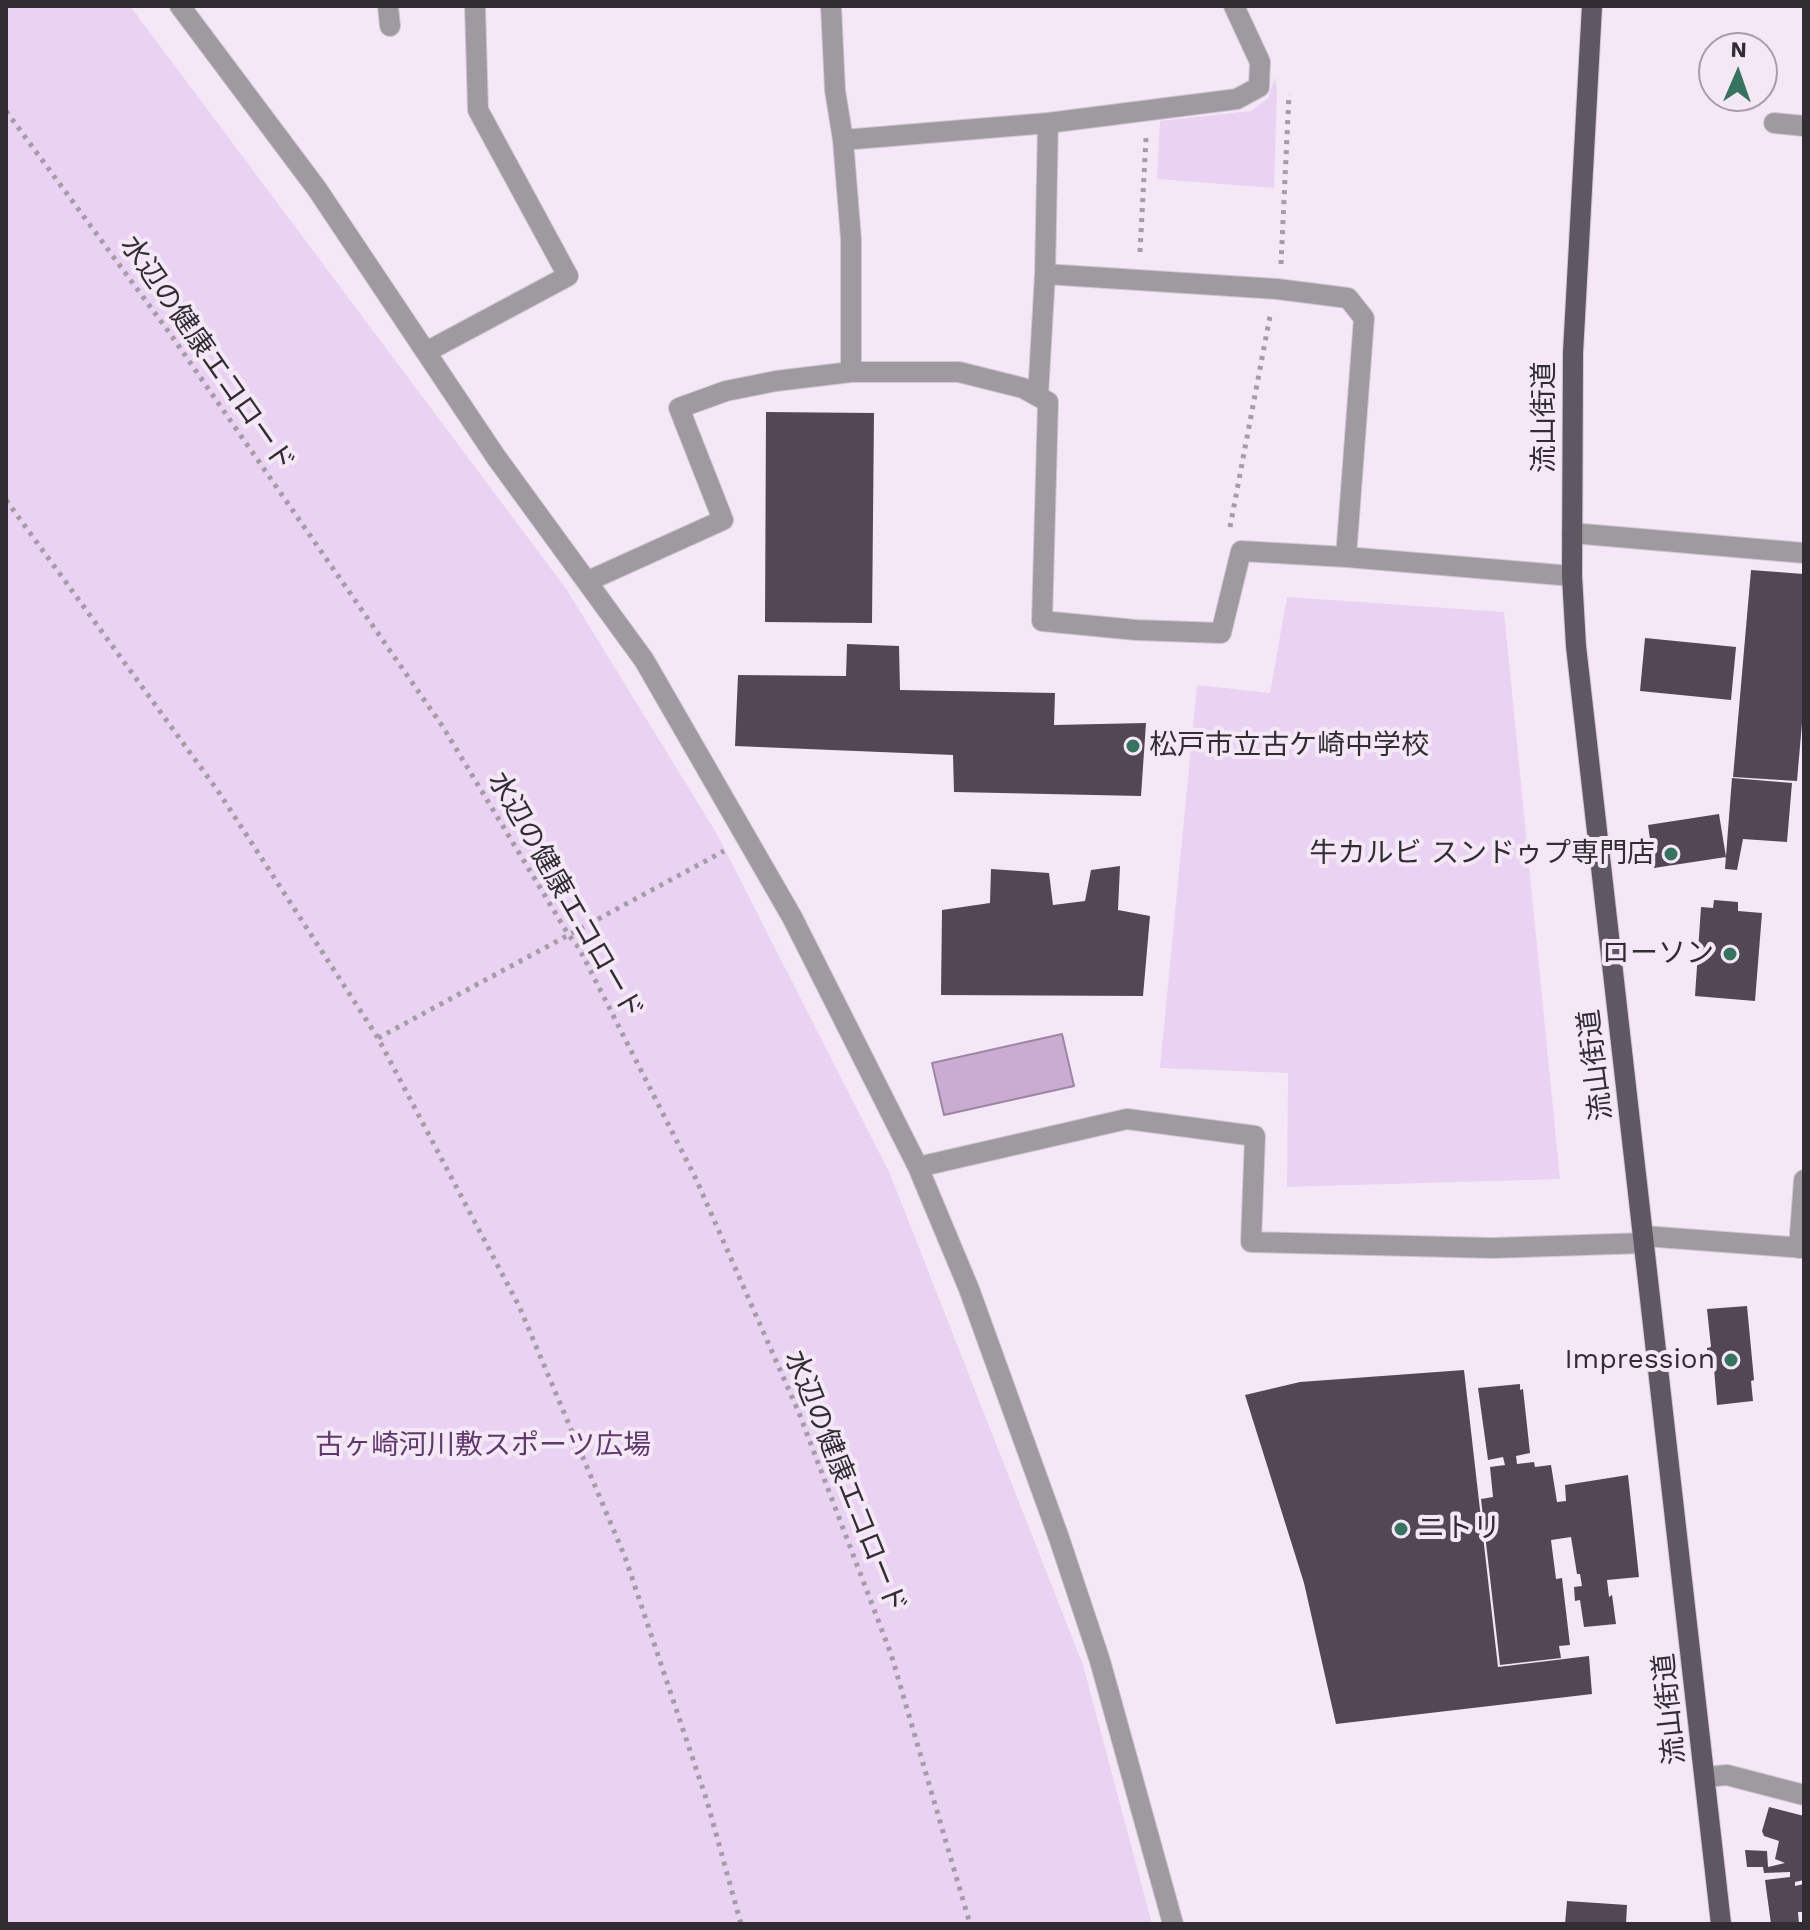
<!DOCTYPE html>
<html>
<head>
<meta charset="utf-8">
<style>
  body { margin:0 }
  #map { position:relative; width:1810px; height:1930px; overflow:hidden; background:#f4e8f7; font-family:"Work Sans",sans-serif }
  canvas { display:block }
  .frame { position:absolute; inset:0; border:8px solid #312d33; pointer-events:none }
  .north { position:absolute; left:1698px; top:32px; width:80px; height:80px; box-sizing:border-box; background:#f4e8f7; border:2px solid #a69da9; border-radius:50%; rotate:2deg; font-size:22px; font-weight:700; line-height:32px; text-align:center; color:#312d33 }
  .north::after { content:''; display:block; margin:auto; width:28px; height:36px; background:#37735e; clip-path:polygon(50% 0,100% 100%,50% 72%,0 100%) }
</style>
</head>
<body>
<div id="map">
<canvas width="1810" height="1930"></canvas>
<div class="frame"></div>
<div class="north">N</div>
</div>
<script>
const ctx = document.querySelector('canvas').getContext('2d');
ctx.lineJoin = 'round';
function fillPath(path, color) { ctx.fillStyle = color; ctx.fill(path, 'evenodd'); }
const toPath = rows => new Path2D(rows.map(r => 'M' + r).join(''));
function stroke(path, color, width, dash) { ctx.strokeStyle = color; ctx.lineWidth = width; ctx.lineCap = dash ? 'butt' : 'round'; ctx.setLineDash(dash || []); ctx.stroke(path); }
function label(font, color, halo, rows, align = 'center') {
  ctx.font = font + ' "Work Sans","Noto Sans JP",sans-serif'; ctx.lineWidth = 8; ctx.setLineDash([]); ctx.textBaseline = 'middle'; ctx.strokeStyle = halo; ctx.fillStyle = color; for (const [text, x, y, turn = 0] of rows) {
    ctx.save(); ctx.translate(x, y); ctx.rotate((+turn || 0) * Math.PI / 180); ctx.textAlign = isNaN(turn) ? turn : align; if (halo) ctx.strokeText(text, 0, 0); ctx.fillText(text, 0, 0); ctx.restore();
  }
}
fillPath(toPath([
  [6,6,130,6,567,590,717,834,890,1174,1083,1665,1152,1924,6,1924],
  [1275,77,1277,91,1274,188,1157,179,1160,121,1251,111,1268,98],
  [1287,597,1504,612,1560,1179,1287,1187,1288,1073,1160,1068,1197,685,1270,693]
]), '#ead2f2');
const water = toPath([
  [1062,1034,1074,1086,944,1115,932,1063,1062,1034]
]);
fillPath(water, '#caacd3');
stroke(water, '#9c86a3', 2);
fillPath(toPath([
  [766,412,874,413,872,623,765,622],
  [1751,570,1804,574,1804,700,1797,781,1733,777],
  [1645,638,1736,647,1731,700,1640,691],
  [847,644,899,646,900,690,1055,693,1054,725,1146,723,1141,796,954,792,953,755,735,746,738,675,846,676],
  [1732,778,1792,783,1787,842,1743,839,1737,870,1725,869],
  [1719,814,1726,857,1654,868,1648,825],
  [1120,866,1118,910,1150,916,1143,996,941,995,942,910,990,903,991,869,1049,873,1053,905,1085,901,1091,870],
  [1714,900,1738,902,1738,911,1762,913,1755,1001,1695,996,1701,907,1713,908],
  [1747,1306,1754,1380,1751,1381,1753,1401,1717,1405,1713,1356,1707,1357,1707,1348,1711,1347,1707,1309],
  [1464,1370,1498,1667,1589,1656,1592,1694,1336,1724,1304,1583,1245,1395,1300,1382],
  [1520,1384,1520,1390,1523,1389,1530,1453,1516,1456,1517,1464,1534,1462,1535,1467,1551,1465,1557,1502,1566,1501,1565,1485,1628,1475,1639,1577,1607,1580,1609,1597,1612,1595,1616,1624,1584,1627,1580,1600,1575,1601,1574,1587,1582,1586,1580,1574,1577,1574,1571,1537,1551,1540,1556,1579,1562,1578,1570,1645,1559,1646,1561,1658,1500,1665,1481,1499,1493,1497,1490,1467,1505,1465,1503,1457,1488,1460,1478,1388],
  [1769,1807,1804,1816,1804,1880,1795,1882,1795,1886,1804,1884,1804,1912,1798,1912,1799,1924,1771,1924,1765,1880,1790,1877,1790,1872,1764,1873,1763,1867,1747,1867,1745,1850,1767,1851,1768,1867,1785,1863,1775,1859,1779,1841,1764,1836,1762,1831],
  [1567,1901,1627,1905,1626,1924,1565,1924]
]), '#524855');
const minor = toPath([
  [180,6,317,189,496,457,644,660,792,917,918,1167,969,1289,1059,1538,1100,1661,1173,1924],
  [388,6,390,26],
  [831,6,835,90,843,140,851,239,851,372],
  [1774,123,1804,126],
  [843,140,1048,123],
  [1045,274,1277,289,1348,298,1364,318,1346,557],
  [426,352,568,276,478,110,475,6],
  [1038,396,1045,274,1048,123,1237,99,1259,87,1260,62,1234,6],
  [1572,533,1804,553],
  [588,581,723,520,679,408,726,391,776,381,851,372,959,372,1023,388,1048,402,1042,621,1136,630,1221,633,1241,551,1346,557,1572,576],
  [918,1167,1127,1119,1255,1136,1251,1242,1492,1248,1645,1243],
  [1644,1236,1804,1248],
  [1799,1248,1804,1180],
  [1705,1777,1727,1775,1804,1795]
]);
const major = toPath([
  [1592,6,1573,353,1572,576,1576,646,1721,1924]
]);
stroke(minor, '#d1c6d4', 22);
stroke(major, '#d1c6d4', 22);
stroke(toPath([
  [6,111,171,335,443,727,568,934,579,948,696,1179,799,1413,891,1654,970,1924],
  [1140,252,1146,138],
  [1281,264,1289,94],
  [6,500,218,791,378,1038,519,1306,625,1557,707,1801,741,1924],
  [1230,527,1270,316],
  [378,1038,724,851]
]), '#a49ca7', 5, [4, 6]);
stroke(minor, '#9f9aa0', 20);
stroke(major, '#5f5762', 20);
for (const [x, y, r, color] of [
  [1133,746,8,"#37735e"],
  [1671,854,8,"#37735e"],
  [1730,954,8,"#37735e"],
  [1731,1360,8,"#37735e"],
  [1401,1529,8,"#37735e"]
]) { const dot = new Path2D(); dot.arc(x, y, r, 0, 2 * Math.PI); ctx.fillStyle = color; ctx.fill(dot); stroke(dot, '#f4e8f7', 3); }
label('28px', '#312d33', '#f4e8f7', [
  ["水辺の健康エコロード",207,354,55],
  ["流山街道",1545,417,-90],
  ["水辺の健康エコロード",565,896,60],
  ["流山街道",1596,1065,-97],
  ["水辺の健康エコロード",845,1482,68],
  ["流山街道",1670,1709,-96]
]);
label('28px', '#312d33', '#f4e8f7', [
  ["松戸市立古ケ崎中学校",1149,746,"left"],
  ["牛カルビ スンドゥプ専門店",1655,854],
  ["ローソン",1714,954],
  ["Impression",1715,1360],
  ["ニトリ",1417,1529,"left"]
], 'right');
label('28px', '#5f396b', '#f4e8f7', [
  ["古ヶ崎河川敷スポーツ広場",483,1446]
]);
</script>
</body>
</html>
